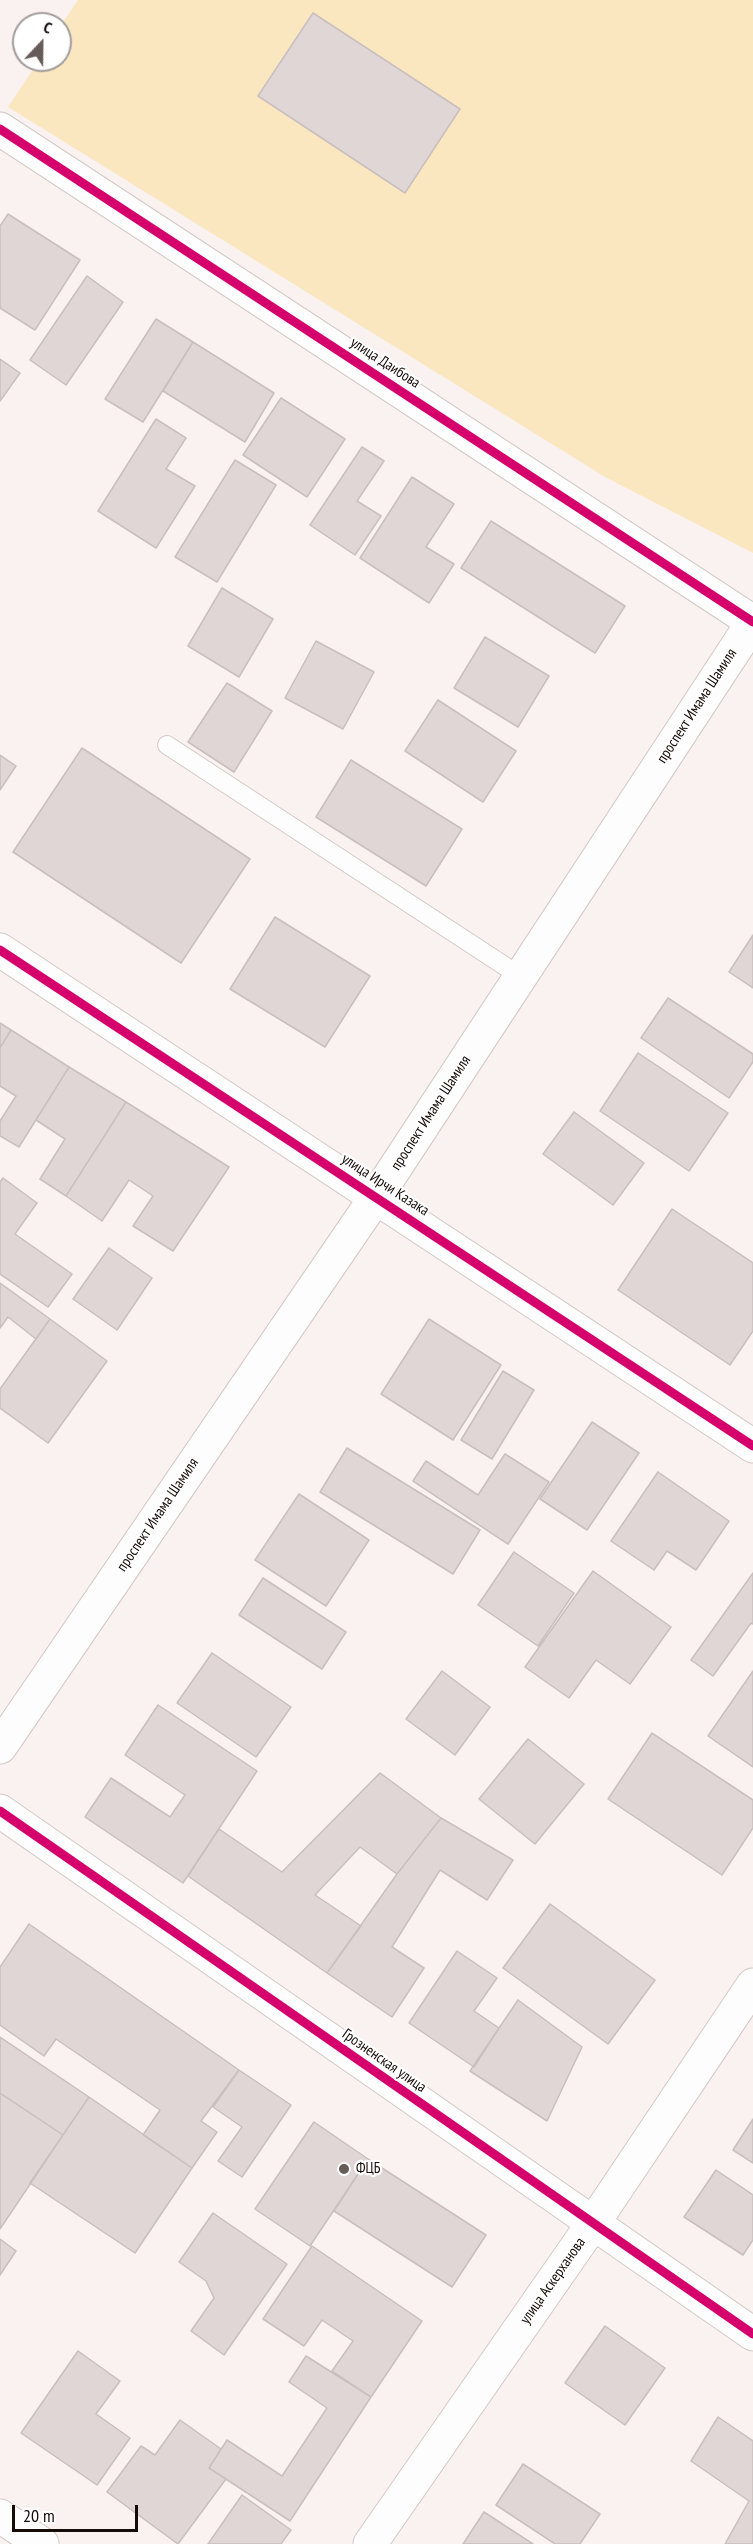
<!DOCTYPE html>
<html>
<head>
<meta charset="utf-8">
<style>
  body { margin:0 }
  #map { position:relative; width:753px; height:2544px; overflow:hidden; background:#f9f2f0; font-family:"PT Sans Narrow",sans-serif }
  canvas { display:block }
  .north { position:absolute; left:12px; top:12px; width:60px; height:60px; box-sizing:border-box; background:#fff; border:2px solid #a19d9c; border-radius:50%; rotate:22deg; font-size:16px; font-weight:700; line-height:24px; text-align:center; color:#150b08 }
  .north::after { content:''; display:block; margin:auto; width:21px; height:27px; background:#655c59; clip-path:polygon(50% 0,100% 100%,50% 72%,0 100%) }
  .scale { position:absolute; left:12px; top:2505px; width:126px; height:27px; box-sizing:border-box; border:3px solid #150b08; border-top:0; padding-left:8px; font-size:18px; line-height:21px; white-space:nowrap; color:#150b08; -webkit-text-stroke:4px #fff; paint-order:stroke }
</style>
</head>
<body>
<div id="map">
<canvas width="753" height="2544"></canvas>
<div class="north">С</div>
<div class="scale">20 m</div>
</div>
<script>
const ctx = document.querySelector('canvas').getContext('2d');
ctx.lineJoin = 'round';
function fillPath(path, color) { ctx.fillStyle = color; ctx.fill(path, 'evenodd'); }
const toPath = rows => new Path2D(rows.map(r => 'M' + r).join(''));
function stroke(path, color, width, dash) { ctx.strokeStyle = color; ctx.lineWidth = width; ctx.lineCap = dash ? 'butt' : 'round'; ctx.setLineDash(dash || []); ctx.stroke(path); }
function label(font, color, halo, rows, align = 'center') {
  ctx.font = font + ' "PT Sans Narrow",sans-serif'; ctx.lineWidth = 4.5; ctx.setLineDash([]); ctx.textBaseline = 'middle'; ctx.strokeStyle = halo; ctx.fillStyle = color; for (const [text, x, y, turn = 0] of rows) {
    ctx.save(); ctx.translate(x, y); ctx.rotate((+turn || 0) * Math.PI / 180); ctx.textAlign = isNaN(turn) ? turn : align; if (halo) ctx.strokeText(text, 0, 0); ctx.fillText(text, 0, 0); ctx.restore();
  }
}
fillPath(toPath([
  [78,0,753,0,753,553,605,477,8,107,39,60,60,60,60,27]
]), '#fae7c0');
const building = toPath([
  [313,13,460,109,405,193,258,96,313,13],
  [8,214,80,260,35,330,0,308,0,226,8,214],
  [87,276,123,302,66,385,30,360,87,276],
  [156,319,193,342,143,422,105,399,156,319],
  [193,342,274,393,245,442,163,391,193,342],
  [0,359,20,373,0,401,0,359],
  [281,398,345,439,307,497,243,455,281,398],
  [156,419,186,438,166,469,195,486,156,548,98,511,156,419],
  [362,447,384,461,357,501,381,516,355,555,310,525,362,447],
  [235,460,276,485,217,582,175,557,235,460],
  [412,477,454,504,426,547,454,564,429,603,360,558,412,477],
  [491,521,625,606,595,653,461,568,491,521],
  [222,588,273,619,239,677,188,646,222,588],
  [485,637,549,676,518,727,454,688,485,637],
  [316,641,374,672,343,729,285,698,316,641],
  [227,683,272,711,234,772,188,742,227,683],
  [438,700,516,751,483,802,405,751,438,700],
  [82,748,250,859,181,963,13,852,82,748],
  [0,755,16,766,0,790,0,755],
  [351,760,462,829,426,886,316,817,351,760],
  [275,917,370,976,325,1047,230,989,275,917],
  [753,935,753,988,729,972,753,935],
  [668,998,753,1054,753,1062,729,1098,641,1038,668,998],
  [0,1023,11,1030,0,1048,0,1023],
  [11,1030,69,1067,19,1147,0,1136,0,1121,16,1096,0,1086,0,1048,11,1030],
  [638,1053,728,1113,689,1171,600,1111,638,1053],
  [69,1067,126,1102,66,1196,40,1179,65,1139,36,1120,69,1067],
  [126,1102,229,1167,173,1251,133,1226,153,1196,129,1180,102,1221,66,1196,126,1102],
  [574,1112,644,1163,613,1205,543,1154,574,1112],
  [3,1178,37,1203,15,1234,72,1274,48,1307,0,1274,0,1182,3,1178],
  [672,1209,753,1263,753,1331,730,1365,618,1290,672,1209],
  [109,1248,152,1278,117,1330,73,1299,109,1248],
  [0,1283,50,1319,36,1339,8,1317,0,1328,0,1283],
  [50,1319,107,1361,48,1443,0,1408,0,1389,50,1319],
  [429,1319,501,1365,453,1440,381,1394,429,1319],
  [503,1371,534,1390,492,1459,461,1440,503,1371],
  [592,1422,639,1453,587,1530,540,1499,592,1422],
  [347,1448,480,1530,453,1574,320,1492,347,1448],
  [505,1454,549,1482,508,1544,413,1481,426,1461,478,1495,505,1454],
  [658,1472,729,1521,696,1570,667,1551,654,1570,611,1541,658,1472],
  [299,1494,369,1540,326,1606,255,1560,299,1494],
  [514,1552,574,1593,538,1646,478,1605,514,1552],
  [593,1571,671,1627,630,1684,596,1660,569,1698,525,1667,593,1571],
  [753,1573,753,1624,751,1623,713,1676,691,1660,753,1573],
  [263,1578,346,1632,322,1669,239,1615,263,1578],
  [212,1653,291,1707,256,1757,177,1703,212,1653],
  [442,1671,490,1707,455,1755,406,1719,442,1671],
  [753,1671,753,1767,708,1736,753,1671],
  [158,1705,257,1771,183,1883,85,1817,111,1778,170,1817,185,1795,125,1755,158,1705],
  [652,1733,753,1800,753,1828,722,1875,608,1799,652,1733],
  [528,1739,584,1784,535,1844,479,1799,528,1739],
  [380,1773,441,1818,397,1874,360,1847,315,1895,361,1926,327,1973,188,1876,219,1829,282,1872,380,1773],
  [441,1818,513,1860,487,1900,440,1870,392,1947,424,1968,392,2017,327,1973,397,1874,441,1818],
  [550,1904,655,1980,608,2044,503,1968,550,1904],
  [29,1924,239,2070,201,2121,217,2132,192,2168,143,2135,160,2110,56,2039,44,2056,0,2025,0,1967,29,1924],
  [457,1951,497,1978,474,2011,499,2028,474,2067,409,2023,457,1951],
  [518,2000,582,2047,547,2121,470,2071,518,2000],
  [0,2037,89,2097,63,2135,0,2093,0,2037],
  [239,2070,291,2105,242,2177,218,2161,242,2127,213,2107,239,2070],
  [0,2093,63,2135,0,2229,0,2093],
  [89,2097,192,2168,135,2253,30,2183,89,2097],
  [753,2119,753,2163,733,2150,753,2119],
  [314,2122,368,2159,310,2246,255,2209,314,2122],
  [368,2159,486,2235,452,2287,334,2211,368,2159],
  [716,2170,753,2195,753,2240,743,2255,684,2217,716,2170],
  [213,2213,287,2264,224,2355,191,2331,214,2298,206,2281,179,2262,213,2213],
  [0,2239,16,2251,0,2275,0,2239],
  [312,2246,422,2321,371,2397,332,2371,353,2341,322,2320,304,2346,263,2319,312,2246],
  [605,2326,665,2368,625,2425,565,2383,605,2326],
  [78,2351,120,2381,96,2414,130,2438,97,2485,21,2433,78,2351],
  [306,2356,371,2397,290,2521,209,2468,227,2440,282,2476,327,2408,289,2382,306,2356],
  [718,2417,753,2441,753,2544,725,2544,749,2501,691,2461,718,2417],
  [180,2420,221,2449,209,2468,226,2479,178,2544,107,2492,141,2446,155,2455,180,2420],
  [523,2464,600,2514,580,2544,555,2544,496,2505,523,2464],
  [242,2495,291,2530,281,2544,208,2544,242,2495],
  [484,2512,533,2544,463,2544,484,2512]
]);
fillPath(building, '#e0d6d6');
stroke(building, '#c8bfbe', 1.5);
const lane = toPath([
  [167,745,520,976]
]);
const street = toPath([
  [0,129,753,622],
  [0,950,753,1446],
  [0,1811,753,2334],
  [0,2516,42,2544],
  [370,2544,594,2222,753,1985]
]);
const secondary = toPath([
  [0,1747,376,1197,753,622]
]);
stroke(lane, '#d2c9c7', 20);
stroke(street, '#d2c9c7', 35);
stroke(secondary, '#d2c9c7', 35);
stroke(lane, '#fefdfd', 18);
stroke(street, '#fefdfd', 33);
stroke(secondary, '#fefdfd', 33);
stroke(toPath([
  [0,129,753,622],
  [0,950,753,1446],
  [0,1811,753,2334]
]), '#d6006c', 9);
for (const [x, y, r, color] of [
  [344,2169,6,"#655c59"]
]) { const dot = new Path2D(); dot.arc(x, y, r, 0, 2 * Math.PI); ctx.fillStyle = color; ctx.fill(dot); stroke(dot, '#fff', 2); }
label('15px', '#150b08', '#fff', [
  ["улица Даибова",385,363,33],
  ["проспект Имама Шамиля",697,706,-57],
  ["проспект Имама Шамиля",431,1113,-57],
  ["улица Ирчи Казака",385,1185,33],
  ["проспект Имама Шамиля",158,1515,-56],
  ["Грозненская улица",384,2061,35],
  ["улица Аскерханова",553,2281,-55]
]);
label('15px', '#150b08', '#fff', [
  ["ФЦБ",356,2169]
], 'left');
</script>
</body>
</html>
